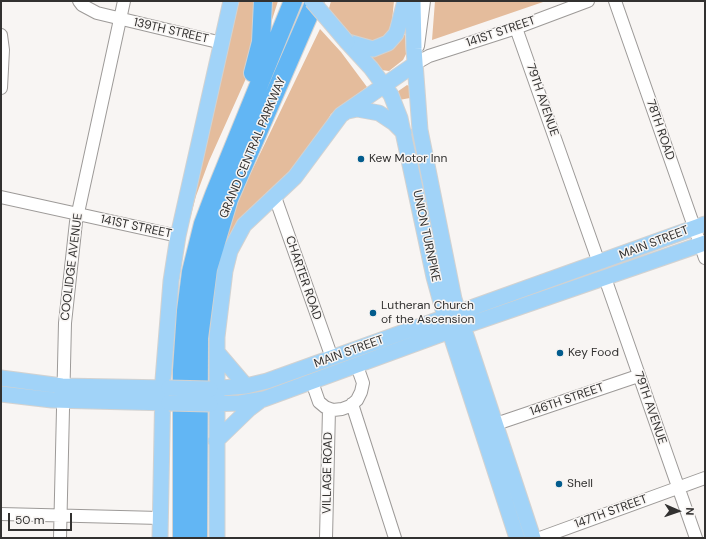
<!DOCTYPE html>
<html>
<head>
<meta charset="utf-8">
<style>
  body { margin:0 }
  #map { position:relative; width:706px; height:539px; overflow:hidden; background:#f8f5f3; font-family:"DM Sans",sans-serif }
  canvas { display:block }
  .frame { position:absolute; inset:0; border:2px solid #323130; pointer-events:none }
  .north { position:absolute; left:658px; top:491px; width:40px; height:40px; -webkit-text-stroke:3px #f8f5f3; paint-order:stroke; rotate:92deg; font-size:11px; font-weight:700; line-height:16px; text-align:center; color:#323130 }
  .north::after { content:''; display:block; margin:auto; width:14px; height:18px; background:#323130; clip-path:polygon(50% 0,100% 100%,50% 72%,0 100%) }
  .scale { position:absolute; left:8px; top:513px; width:64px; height:18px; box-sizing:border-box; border:2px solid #323130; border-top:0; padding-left:5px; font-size:12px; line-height:14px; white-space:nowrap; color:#323130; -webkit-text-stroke:3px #f8f5f3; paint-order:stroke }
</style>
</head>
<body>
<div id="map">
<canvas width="706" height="539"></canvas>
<div class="frame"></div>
<div class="north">N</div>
<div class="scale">50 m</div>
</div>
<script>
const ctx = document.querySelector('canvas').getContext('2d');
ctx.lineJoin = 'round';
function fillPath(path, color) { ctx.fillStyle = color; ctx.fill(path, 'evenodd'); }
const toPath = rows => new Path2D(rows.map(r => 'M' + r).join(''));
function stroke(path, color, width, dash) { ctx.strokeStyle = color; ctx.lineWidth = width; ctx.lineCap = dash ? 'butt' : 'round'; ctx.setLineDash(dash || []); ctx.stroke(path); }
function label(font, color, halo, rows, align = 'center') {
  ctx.font = font + ' "DM Sans",sans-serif'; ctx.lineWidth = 3; ctx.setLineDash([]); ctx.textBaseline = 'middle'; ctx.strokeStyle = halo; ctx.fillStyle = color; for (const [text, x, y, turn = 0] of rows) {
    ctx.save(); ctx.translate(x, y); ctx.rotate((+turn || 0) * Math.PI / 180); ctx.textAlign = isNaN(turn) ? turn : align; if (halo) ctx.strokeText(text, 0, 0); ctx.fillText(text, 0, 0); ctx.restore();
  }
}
fillPath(toPath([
  [235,1,257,1,258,23,248,74,209,161,196,196,186,234],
  [267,1,278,1,271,23],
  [331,1,394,1,391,31,377,41,362,42,351,35,328,12],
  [435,1,546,1,432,40],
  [320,29,341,52,367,87,331,114,317,139,221,255,228,227,244,187],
  [402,35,405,35,406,54,403,60,389,71,381,70,371,56],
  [407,85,409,86,410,98,399,100,397,92]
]), '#e4bc9c');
const minor = toPath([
  [79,1,82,5,97,13,222,43],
  [615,1,705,258],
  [516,28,599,263],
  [1,35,3,50,1,88],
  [418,46,424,1],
  [415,64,429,56,516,28,588,1],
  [1,197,178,236],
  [275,197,332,358],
  [605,278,696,538],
  [312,382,319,402,325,407,333,410,342,409,350,406,357,400,361,392,363,383,357,366],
  [352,404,395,538],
  [496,424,638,376],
  [1,514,160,518],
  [60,538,65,323,76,222,124,1],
  [326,538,329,409],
  [540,538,705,478]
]);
const major = toPath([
  [413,1,414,49,420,130,454,299,533,538],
  [347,42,371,68,391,95,400,118,434,277,445,317,517,538],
  [348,42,373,49,388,43,396,34,398,28,405,1],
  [348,111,357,109,379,113,394,123,404,133],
  [217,352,246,386],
  [1,378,62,386,169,388],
  [210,389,246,386,267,381,705,224],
  [1,394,52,400,169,403],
  [210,404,240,403,264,399,450,331,705,243],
  [216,441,249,409,261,400],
  [160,538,163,380,171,281,178,236,231,1],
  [217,538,217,337,225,271,230,251,244,225,295,177,341,115,415,64]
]);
const highway = toPath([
  [253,73,261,42,263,1],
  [182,538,182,370,186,311,191,272,203,224,214,195,293,1],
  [198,538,199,338,208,269,229,199,315,1]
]);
stroke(minor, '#9d9a98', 14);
stroke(major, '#d2d2d1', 17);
stroke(highway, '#d2d2d1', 20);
stroke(minor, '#fff', 12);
stroke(major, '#a1d3f8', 15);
stroke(highway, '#62b6f4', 18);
const majorBridge = toPath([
  [312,1,347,42],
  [169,388,210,389],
  [169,403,210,404]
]);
stroke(majorBridge, '#d2d2d1', 17, []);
stroke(majorBridge, '#a1d3f8', 15);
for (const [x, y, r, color] of [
  [361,159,4,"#035c8d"],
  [373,313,4,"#035c8d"],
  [560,353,4,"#035c8d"],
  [559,484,4,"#035c8d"]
]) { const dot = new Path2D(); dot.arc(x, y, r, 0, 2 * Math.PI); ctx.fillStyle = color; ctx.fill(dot); stroke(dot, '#f8f5f3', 1.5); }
label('12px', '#323130', '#f8f5f3', [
  ["139TH STREET",171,31,13],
  ["141ST STREET",501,32,-19],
  ["79TH AVENUE",542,100,71],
  ["78TH ROAD",660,130,71],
  ["GRAND CENTRAL PARKWAY",253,148,-67],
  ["141ST STREET",136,227,12],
  ["UNION TURNPIKE",426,236,78],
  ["MAIN STREET",654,243,-21],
  ["COOLIDGE AVENUE",72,267,-83],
  ["CHARTER ROAD",303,278,71],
  ["MAIN STREET",349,352,-20],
  ["146TH STREET",567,400,-19],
  ["79TH AVENUE",650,408,71],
  ["VILLAGE ROAD",328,473,-89],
  ["147TH STREET",611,512,-20]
]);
label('12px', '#323130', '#f8f5f3', [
  ["Kew Motor Inn",369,159],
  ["Lutheran Church",381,306],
  ["of the Ascension",381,320],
  ["Key Food",568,353],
  ["Shell",567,484]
], 'left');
</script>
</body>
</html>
